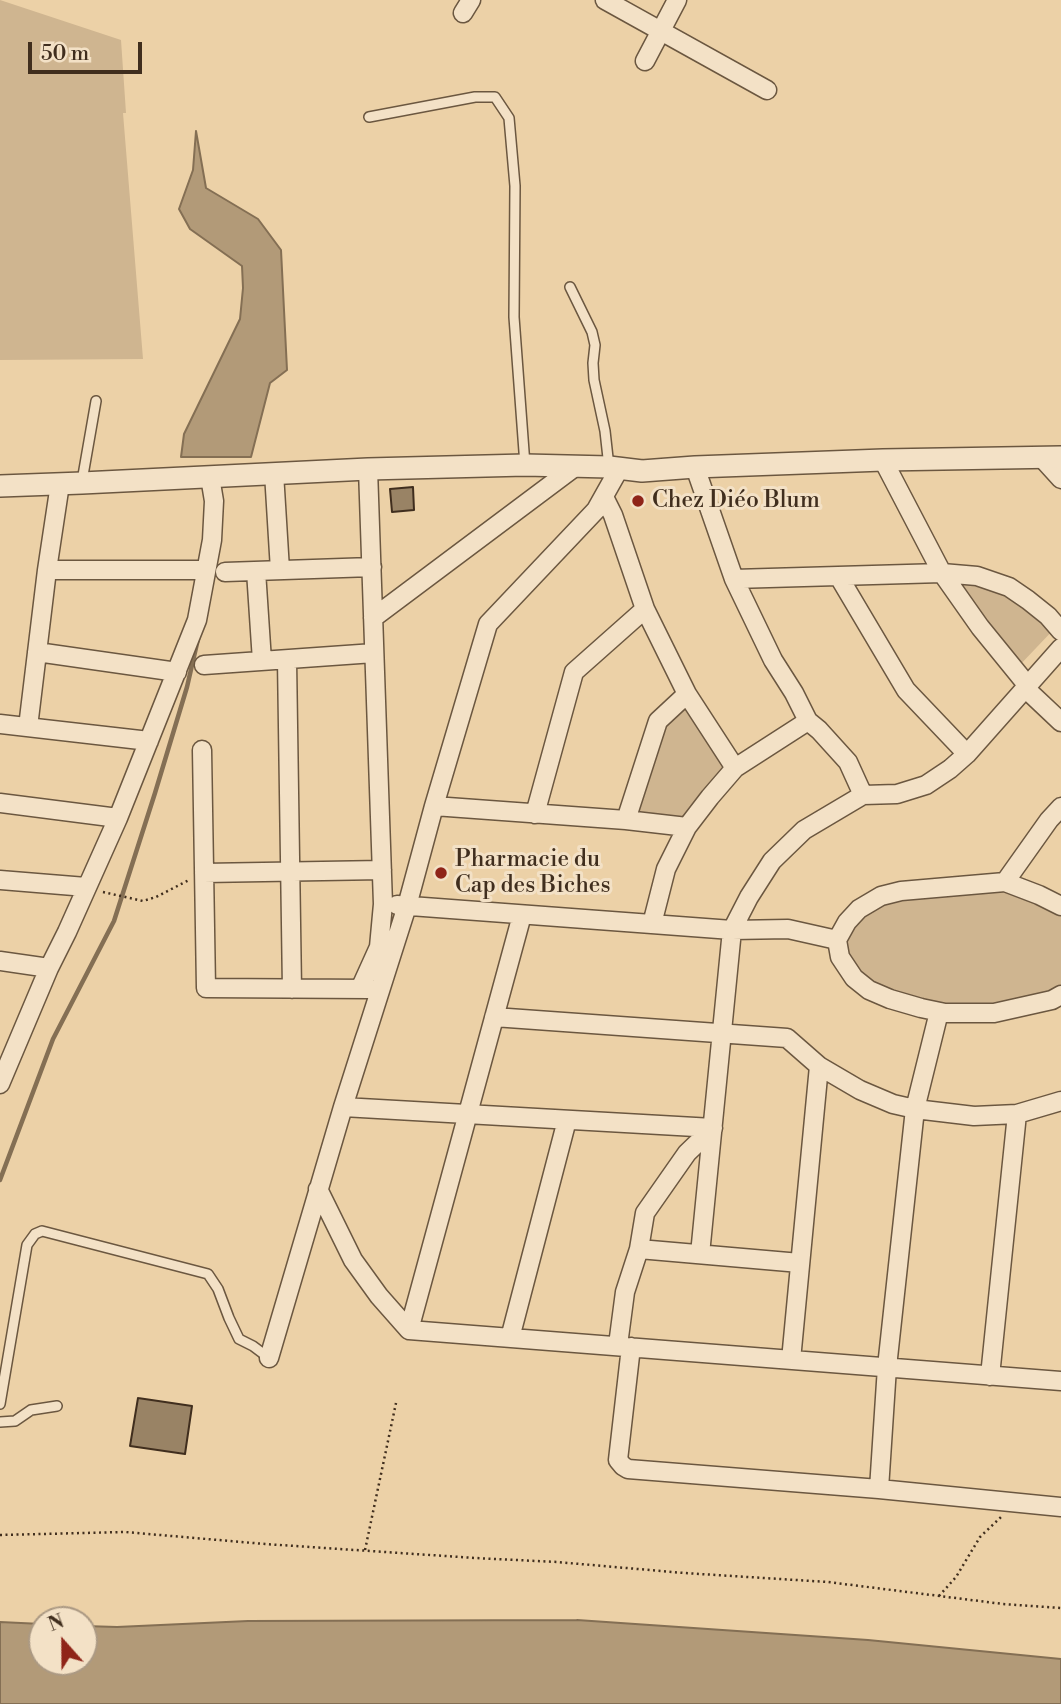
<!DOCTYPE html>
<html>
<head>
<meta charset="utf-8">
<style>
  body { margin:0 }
  #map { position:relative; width:1061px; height:1704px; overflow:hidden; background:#ecd1a7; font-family:"Libre Bodoni",serif }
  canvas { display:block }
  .north { position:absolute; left:28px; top:1606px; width:70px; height:70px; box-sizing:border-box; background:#f3e1c6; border:2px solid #ab9983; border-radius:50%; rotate:339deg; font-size:19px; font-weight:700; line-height:28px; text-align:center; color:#402e1e }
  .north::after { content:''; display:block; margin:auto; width:24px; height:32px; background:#8f2418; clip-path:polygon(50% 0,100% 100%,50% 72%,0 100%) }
  .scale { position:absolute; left:28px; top:42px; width:114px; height:32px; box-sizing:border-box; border:4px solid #402e1e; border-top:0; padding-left:9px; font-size:21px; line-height:24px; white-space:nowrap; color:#402e1e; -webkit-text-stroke:5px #f3e1c6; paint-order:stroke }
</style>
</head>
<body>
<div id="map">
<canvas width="1061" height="1704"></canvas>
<div class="north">N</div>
<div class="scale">50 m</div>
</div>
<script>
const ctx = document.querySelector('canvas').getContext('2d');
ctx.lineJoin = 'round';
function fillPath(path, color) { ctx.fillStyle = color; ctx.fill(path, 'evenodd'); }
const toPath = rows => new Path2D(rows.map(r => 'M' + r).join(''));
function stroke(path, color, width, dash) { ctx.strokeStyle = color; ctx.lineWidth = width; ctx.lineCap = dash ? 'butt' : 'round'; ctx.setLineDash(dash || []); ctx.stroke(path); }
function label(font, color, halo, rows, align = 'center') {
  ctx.font = font + ' "Libre Bodoni",serif'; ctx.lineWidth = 6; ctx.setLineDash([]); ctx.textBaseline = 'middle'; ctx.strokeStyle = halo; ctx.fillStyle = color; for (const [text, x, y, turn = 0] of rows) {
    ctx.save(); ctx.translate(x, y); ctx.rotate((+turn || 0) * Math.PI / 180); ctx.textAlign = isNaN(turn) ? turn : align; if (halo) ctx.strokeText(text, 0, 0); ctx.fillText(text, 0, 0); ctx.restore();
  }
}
fillPath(toPath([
  [0,0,121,40,126,113,123,113,143,359,0,360],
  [940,578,1009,589,1056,627,1017,668,1007,675],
  [686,697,733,768,683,828,633,820,662,723],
  [1004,883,1061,908,1061,991,995,1015,890,1001,851,971,838,939,861,909,902,888]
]), '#cfb590');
const water = toPath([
  [196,131,206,188,258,219,281,250,287,370,270,383,251,457,181,457,184,434,240,319,243,288,242,266,190,229,179,209,193,170,196,131],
  [577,1620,868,1640,1061,1659,1061,1704,0,1704,0,1622,42,1624,42,1662,84,1662,84,1626,117,1627,248,1621,577,1620]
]);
fillPath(water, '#b29a78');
stroke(water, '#846f54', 2);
stroke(toPath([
  [0,1180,53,1039,114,921,155,793,187,687,198,639]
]), '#846f54', 4.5);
const building = toPath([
  [413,487,414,510,392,512,390,489,413,487],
  [138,1398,192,1406,185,1454,130,1446,138,1398]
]);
fillPath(building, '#998365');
stroke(building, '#402e1e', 2);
const service = toPath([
  [369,117,475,97,495,97,509,118,515,186,514,317,525,465],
  [570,287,592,332,595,345,593,363,594,380,605,431,609,467],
  [82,481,96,401],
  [0,1404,27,1245,35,1234,42,1231,208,1274,218,1289,229,1318,239,1339,253,1346,269,1358],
  [0,1422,15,1421,31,1410,57,1406]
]);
const minor = toPath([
  [605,0,767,90],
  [463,13,471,0],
  [645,61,677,0],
  [1041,457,1061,479],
  [883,460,942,573,980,627,1028,686],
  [695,467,734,579,773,660,794,693,808,721,819,730,848,762,863,795],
  [274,473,280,570],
  [604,497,613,515,645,609,687,694,735,768],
  [47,570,206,570],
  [256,571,262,661],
  [225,572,372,567],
  [839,577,906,690,967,754],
  [734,579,942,573,977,576,1009,587,1028,600,1048,616,1061,631],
  [373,618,576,466],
  [37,652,177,672],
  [287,660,292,989],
  [204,665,374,653],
  [1025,688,1061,722],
  [0,724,149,741],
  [28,727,47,570,60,484],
  [202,750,206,988,370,989],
  [0,803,118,818],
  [434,806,626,820,687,827],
  [1061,807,1049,820,1005,882,901,891,881,896,859,909,847,922,837,940,840,957,854,978,869,990,890,999,921,1008,945,1013,994,1013,1052,1000,1061,995],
  [535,814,574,672,645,609],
  [626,820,658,721,687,694],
  [204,873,382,870],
  [0,880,86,887],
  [1005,882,1039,895,1061,906],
  [397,905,732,930,788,929,837,940],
  [652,924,666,869,687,827,710,797,735,768,808,721],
  [0,961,49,968],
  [360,989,379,947,383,904,368,469],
  [939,1012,915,1109,887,1367,879,1489,1061,1507],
  [494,1017,787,1038,819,1066,860,1090,893,1104,915,1109,974,1116,1017,1114,1061,1101],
  [0,1084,49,968,67,932,118,818,197,620,212,540,214,501,210,477],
  [343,1107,713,1128],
  [318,1189,353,1260,379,1296,409,1330,1061,1381],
  [639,1249,800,1263],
  [700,1254,732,930,749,897,772,861,804,830,863,795,897,794,926,785,950,769,967,754,1061,648],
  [409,1330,522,915],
  [510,1338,567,1120],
  [618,1345,625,1292,639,1249,645,1213,687,1153,713,1128],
  [631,1347,618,1460,623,1466,628,1469,879,1489],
  [269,1358,343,1107,407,906,434,806,488,624,596,510,619,469],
  [791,1360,819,1066],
  [990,1376,1017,1114]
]);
const tertiary = toPath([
  [0,486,82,483,368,469,525,465,609,467,642,471,695,467,883,460,1061,457]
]);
stroke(service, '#6b5740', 12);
stroke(minor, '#6b5740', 21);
stroke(tertiary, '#6b5740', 24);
stroke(toPath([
  [103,892,143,901,156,897,189,880],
  [0,1535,125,1532,265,1544,475,1558,557,1562,684,1573,828,1582,1003,1604,1061,1608],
  [365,1550,396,1403],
  [939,1596,956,1577,980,1537,1001,1517]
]), '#402e1e', 2.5, [2, 3.5]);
stroke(service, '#f3e1c6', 9);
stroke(minor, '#f3e1c6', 18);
stroke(tertiary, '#f3e1c6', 21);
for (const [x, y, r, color] of [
  [638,501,7,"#8f2418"],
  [441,873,7,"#8f2418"]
]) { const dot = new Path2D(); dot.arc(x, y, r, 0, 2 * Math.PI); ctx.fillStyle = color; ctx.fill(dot); stroke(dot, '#f3e1c6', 2.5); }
label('23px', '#402e1e', '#f3e1c6', [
  ["Chez Diéo Blum",652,501],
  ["Pharmacie du",455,860],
  ["Cap des Biches",455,886]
], 'left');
</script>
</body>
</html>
